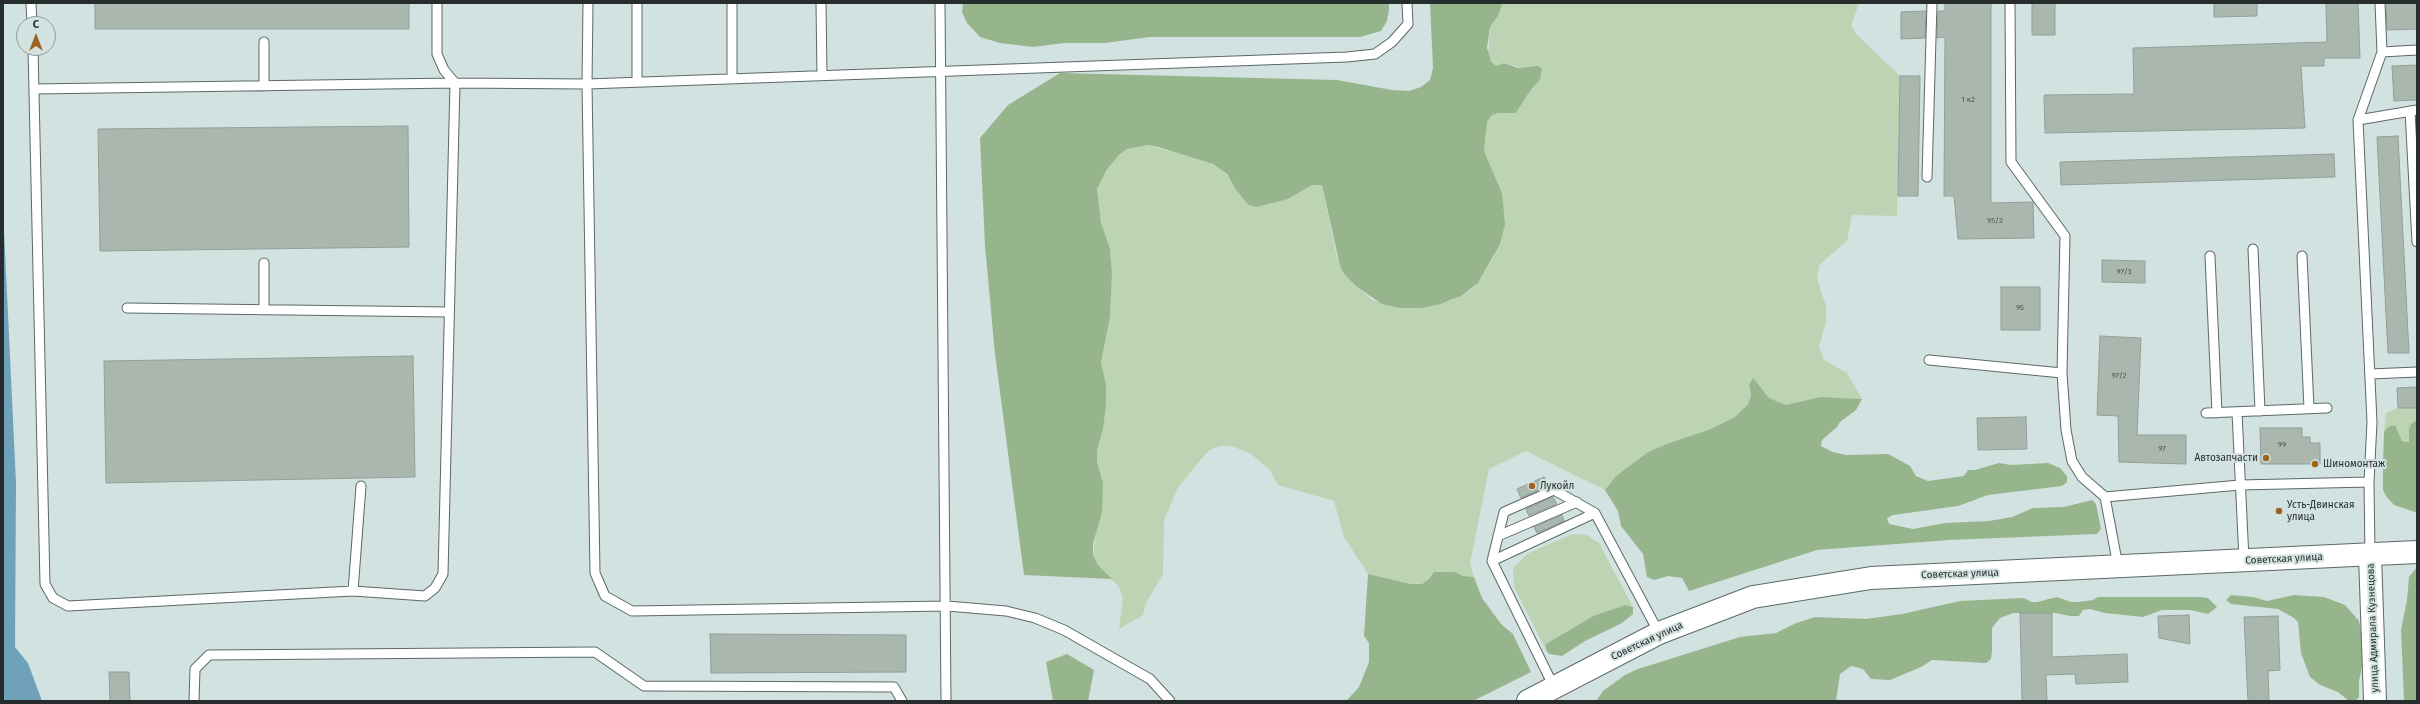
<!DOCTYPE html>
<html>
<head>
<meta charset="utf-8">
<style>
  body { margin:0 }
  #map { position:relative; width:2420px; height:704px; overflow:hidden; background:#d2e2e0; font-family:"Fira Sans",sans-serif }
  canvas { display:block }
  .frame { position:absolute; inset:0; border:4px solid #272d2c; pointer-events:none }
  .north { position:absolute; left:16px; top:16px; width:40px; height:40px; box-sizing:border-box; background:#d2e2e0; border:1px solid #8e9a98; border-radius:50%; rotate:0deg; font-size:11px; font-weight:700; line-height:16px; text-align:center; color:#272d2c }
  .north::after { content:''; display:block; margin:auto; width:14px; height:18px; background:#9c6420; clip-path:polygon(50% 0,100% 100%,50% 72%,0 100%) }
</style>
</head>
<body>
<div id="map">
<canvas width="2420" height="704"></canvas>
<div class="frame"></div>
<div class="north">С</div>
</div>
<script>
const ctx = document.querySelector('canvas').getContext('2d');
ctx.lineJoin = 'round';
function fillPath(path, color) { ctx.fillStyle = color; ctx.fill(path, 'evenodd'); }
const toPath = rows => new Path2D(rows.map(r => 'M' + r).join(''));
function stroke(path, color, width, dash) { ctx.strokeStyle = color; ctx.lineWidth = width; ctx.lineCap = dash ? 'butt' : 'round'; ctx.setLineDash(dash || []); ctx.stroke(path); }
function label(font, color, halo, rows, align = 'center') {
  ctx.font = font + ' "Fira Sans",sans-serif'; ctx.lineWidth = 4; ctx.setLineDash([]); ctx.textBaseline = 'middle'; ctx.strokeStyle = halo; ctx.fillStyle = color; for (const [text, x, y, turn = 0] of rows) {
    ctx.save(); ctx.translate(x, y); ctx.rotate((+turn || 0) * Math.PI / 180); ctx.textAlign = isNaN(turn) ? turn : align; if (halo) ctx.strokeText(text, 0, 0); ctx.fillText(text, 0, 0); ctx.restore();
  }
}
fillPath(toPath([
  [1503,3,1859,3,1851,26,1857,35,1900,76,1897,216,1852,215,1847,241,1819,265,1817,279,1826,306,1826,322,1819,347,1824,360,1847,373,1862,399,1820,397,1786,405,1769,398,1753,379,1749,385,1751,395,1748,404,1735,417,1708,430,1669,443,1648,452,1616,476,1605,490,1526,451,1489,469,1470,563,1474,577,1463,576,1455,572,1429,579,1422,584,1411,584,1368,574,1344,537,1334,501,1278,485,1270,470,1250,453,1231,446,1220,446,1210,450,1202,458,1177,489,1164,521,1163,574,1145,605,1143,615,1119,629,1123,599,1119,587,1098,565,1093,555,1103,483,1097,462,1097,451,1103,429,1106,405,1106,384,1101,363,1110,317,1112,273,1110,249,1105,236,1097,201,1097,189,1100,180,1119,155,1127,149,1148,145,1205,161,1221,169,1232,181,1236,190,1257,207,1288,199,1312,185,1322,185,1337,258,1344,274,1357,287,1372,300,1399,308,1451,301,1469,291,1478,283,1494,256,1502,193,1484,151,1487,121,1492,115,1499,113,1516,113,1528,94,1534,88,1523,68,1504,63,1496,66,1488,55,1490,27,1498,16],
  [2417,407,2417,420,2411,424,2409,442,2402,441,2395,425,2388,427,2384,432,2386,413,2398,408],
  [1572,534,1587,535,1599,543,1633,607,1625,605,1593,616,1546,644,1546,650,1514,587,1513,568,1527,554]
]), '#bcd4b4');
fillPath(toPath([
  [963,3,1389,3,1389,9,1387,21,1381,31,1360,37,1149,37,1105,43,1064,43,1033,47,1000,43,980,37,967,23,962,12],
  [1430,3,1503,3,1498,16,1490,27,1487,48,1491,61,1496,66,1504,63,1518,68,1538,66,1542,69,1540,79,1528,94,1516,113,1499,113,1492,115,1487,122,1484,151,1502,193,1505,224,1500,244,1478,283,1461,296,1440,304,1422,308,1399,308,1382,304,1357,287,1344,274,1340,266,1322,185,1312,185,1288,199,1257,207,1249,205,1236,190,1227,174,1213,164,1158,147,1148,145,1127,149,1119,155,1106,171,1097,189,1101,222,1110,249,1112,273,1110,317,1101,363,1106,384,1106,405,1103,429,1097,451,1097,462,1103,483,1102,512,1093,544,1093,555,1098,565,1112,579,1024,575,995,354,985,246,980,138,1008,105,1060,73,1337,80,1392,90,1409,91,1421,87,1430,80,1433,68],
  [1753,378,1769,398,1786,405,1820,397,1862,399,1856,410,1840,422,1837,427,1822,440,1821,446,1833,452,1846,455,1888,454,1910,466,1916,476,1928,481,1964,476,1968,470,1975,470,1999,463,2011,465,2048,463,2060,468,2067,476,2067,482,2062,486,1988,495,1958,506,1893,515,1887,518,1889,524,1913,529,1945,523,1989,521,2012,517,2033,508,2064,507,2092,500,2096,504,2101,529,2097,534,1949,540,1817,550,1689,591,1682,578,1668,576,1654,580,1647,577,1643,554,1621,526,1618,511,1605,490,1616,476,1648,452,1669,443,1708,430,1735,417,1748,404,1751,395,1749,385],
  [2417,420,2417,512,2415,512,2394,505,2386,496,2383,490,2383,464,2384,432,2388,427,2395,425,2402,441,2409,442,2409,429,2411,424],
  [2417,567,2417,701,2404,701,2401,630,2407,600,2409,577],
  [1434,572,1455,572,1463,576,1474,577,1482,598,1501,624,1513,634,1531,672,1473,701,1346,701,1359,687,1369,662,1369,643,1364,636,1368,574,1411,584,1422,584,1429,579],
  [2231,595,2253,597,2267,601,2294,595,2324,597,2345,605,2359,621,2362,637,2362,667,2359,681,2359,697,2355,701,2349,701,2338,692,2320,685,2310,677,2301,653,2298,622,2294,618,2278,609,2231,604,2226,600],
  [2057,597,2071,602,2079,602,2093,600,2098,597,2200,597,2208,598,2217,607,2208,614,2190,610,2162,610,2143,617,2105,613,2090,609,2083,610,2079,616,2070,616,2056,613,2013,613,2000,618,1992,628,1992,651,1991,659,1986,663,1932,660,1921,667,1890,680,1871,679,1863,669,1851,666,1840,674,1836,701,1596,701,1603,691,1625,675,1638,669,1740,637,1776,633,1794,624,1815,617,1866,619,1902,614,1960,601,2024,598,2031,602,2037,602],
  [1625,605,1633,607,1633,614,1622,623,1585,641,1562,656,1549,654,1546,650,1546,644,1593,616],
  [1067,654,1094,670,1088,701,1053,701,1046,662]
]), '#97b58d');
fillPath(toPath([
  [3,209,16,483,15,647,28,663,42,701,3,701]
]), '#70a1bb');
const building = toPath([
  [95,3,409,3,409,29,95,29,95,3],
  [1945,3,1991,3,1991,203,2033,202,2034,238,1958,239,1954,196,1944,196,1945,37,1937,38,1938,11,1945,11,1945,3],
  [2032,3,2055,3,2055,35,2032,35,2032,3],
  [2214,3,2257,3,2257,16,2214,17,2214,3],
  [2326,3,2358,3,2360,58,2324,58,2324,66,2301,66,2305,128,2045,133,2044,95,2134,94,2133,48,2327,42,2326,3],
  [2386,3,2417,3,2417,29,2387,30,2386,3],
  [1926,11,1925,38,1901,39,1901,12,1926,11],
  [2417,65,2417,100,2394,101,2392,66,2417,65],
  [1900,76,1920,76,1918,196,1898,196,1900,76],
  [408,126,409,247,100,251,98,129,408,126],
  [2398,136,2409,353,2388,353,2377,137,2398,136],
  [2334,154,2335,177,2061,185,2060,162,2334,154],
  [2102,260,2145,261,2145,283,2102,282,2102,260],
  [2001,287,2040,287,2040,330,2001,330,2001,287],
  [2100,336,2141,338,2137,435,2186,435,2186,464,2119,462,2118,416,2097,415,2100,336],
  [413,356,415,477,106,483,104,361,413,356],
  [2417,387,2417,408,2398,408,2397,388,2417,387],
  [2026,417,2027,449,1978,450,1977,418,2026,417],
  [2260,428,2302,428,2302,437,2310,437,2310,443,2320,443,2320,464,2261,464,2260,428],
  [1544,477,1549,486,1521,498,1517,489,1544,477],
  [1553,497,1557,504,1529,516,1526,509,1553,497],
  [1562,515,1564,521,1537,533,1534,527,1562,515],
  [2020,613,2052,613,2052,657,2127,654,2128,682,2076,684,2075,674,2046,675,2047,701,2022,701,2020,613],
  [2189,615,2190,644,2159,638,2158,616,2189,615],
  [2278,616,2280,670,2268,671,2269,701,2248,701,2244,617,2278,616],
  [710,634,906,635,906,672,711,673,710,634],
  [109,672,129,672,130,701,110,701,109,672]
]);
fillPath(building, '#a9b7af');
stroke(building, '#929f98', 1);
const service = toPath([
  [31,3,32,24],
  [588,3,587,84,595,573,605,596,632,611,947,606,1006,611,1035,618,1064,630,1150,679,1170,701],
  [637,3,637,82],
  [732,3,732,78],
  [821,3,822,75],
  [940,3,946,701],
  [2010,3,2011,162,2065,236,2062,373,2066,430,2072,461,2082,477,2105,497],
  [264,42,264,86],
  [33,48,45,584,53,598,68,606,353,591,425,596,435,588,443,574,455,83,444,70,437,54,437,3],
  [2382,52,2417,50],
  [34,89,455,83,587,84,1347,57,1375,54,1392,42,1408,24,1407,3],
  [2410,111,2417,242],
  [2358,120,2417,110],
  [1927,177,1932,3],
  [2253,249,2260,411],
  [2210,256,2217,413],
  [2302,256,2309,408],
  [264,263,264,310],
  [127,308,449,312],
  [1929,360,2062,373],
  [2370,374,2417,372],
  [2237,412,2244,560],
  [2206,413,2327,408],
  [1498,536,1577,502],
  [2370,555,2369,482,2372,422,2358,120,2382,52,2380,3],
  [1492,561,1595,513],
  [2118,566,2105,497,2240,485,2369,482],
  [353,591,361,486],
  [1554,687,1492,561,1504,512,1554,490,1595,513,1659,633],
  [194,701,195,669,209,655,595,652,644,686,894,687,902,701]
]);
const secondary = toPath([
  [2370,555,2375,701]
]);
const primary = toPath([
  [1528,701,1659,633,1753,597,1871,578,2417,552]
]);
stroke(service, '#5b6967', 11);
stroke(secondary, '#5b6967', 24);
stroke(primary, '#5b6967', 24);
stroke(service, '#fff', 9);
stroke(secondary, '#fff', 22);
stroke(primary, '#fff', 22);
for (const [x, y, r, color] of [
  [2266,458,4,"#9c6420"],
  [2315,464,4,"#9c6420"],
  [1532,486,4,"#9c6420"],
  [2279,511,4,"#9c6420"]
]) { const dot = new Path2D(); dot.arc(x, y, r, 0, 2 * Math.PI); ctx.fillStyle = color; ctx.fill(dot); stroke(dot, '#d2e2e0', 1.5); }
label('8px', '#48504d', null, [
  ["1 к2",1968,100],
  ["95/2",1995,221],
  ["97/3",2124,272],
  ["95",2020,308],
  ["97/2",2119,376],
  ["99",2282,445],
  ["97",2162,449]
]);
label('10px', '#272d2c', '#d2e2e0', [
  ["Автозапчасти",2258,458,"right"],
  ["Шиномонтаж",2323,464],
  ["Лукойл",1540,486],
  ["Усть-Двинская",2287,505],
  ["улица",2287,517]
], 'left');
label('10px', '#272d2c', '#d2e2e0', [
  ["Советская улица",2284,559,-3],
  ["Советская улица",1960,574,-2],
  ["улица Адмирала Кузнецова",2373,628,-92],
  ["Советская улица",1647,641,-25]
]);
</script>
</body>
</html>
